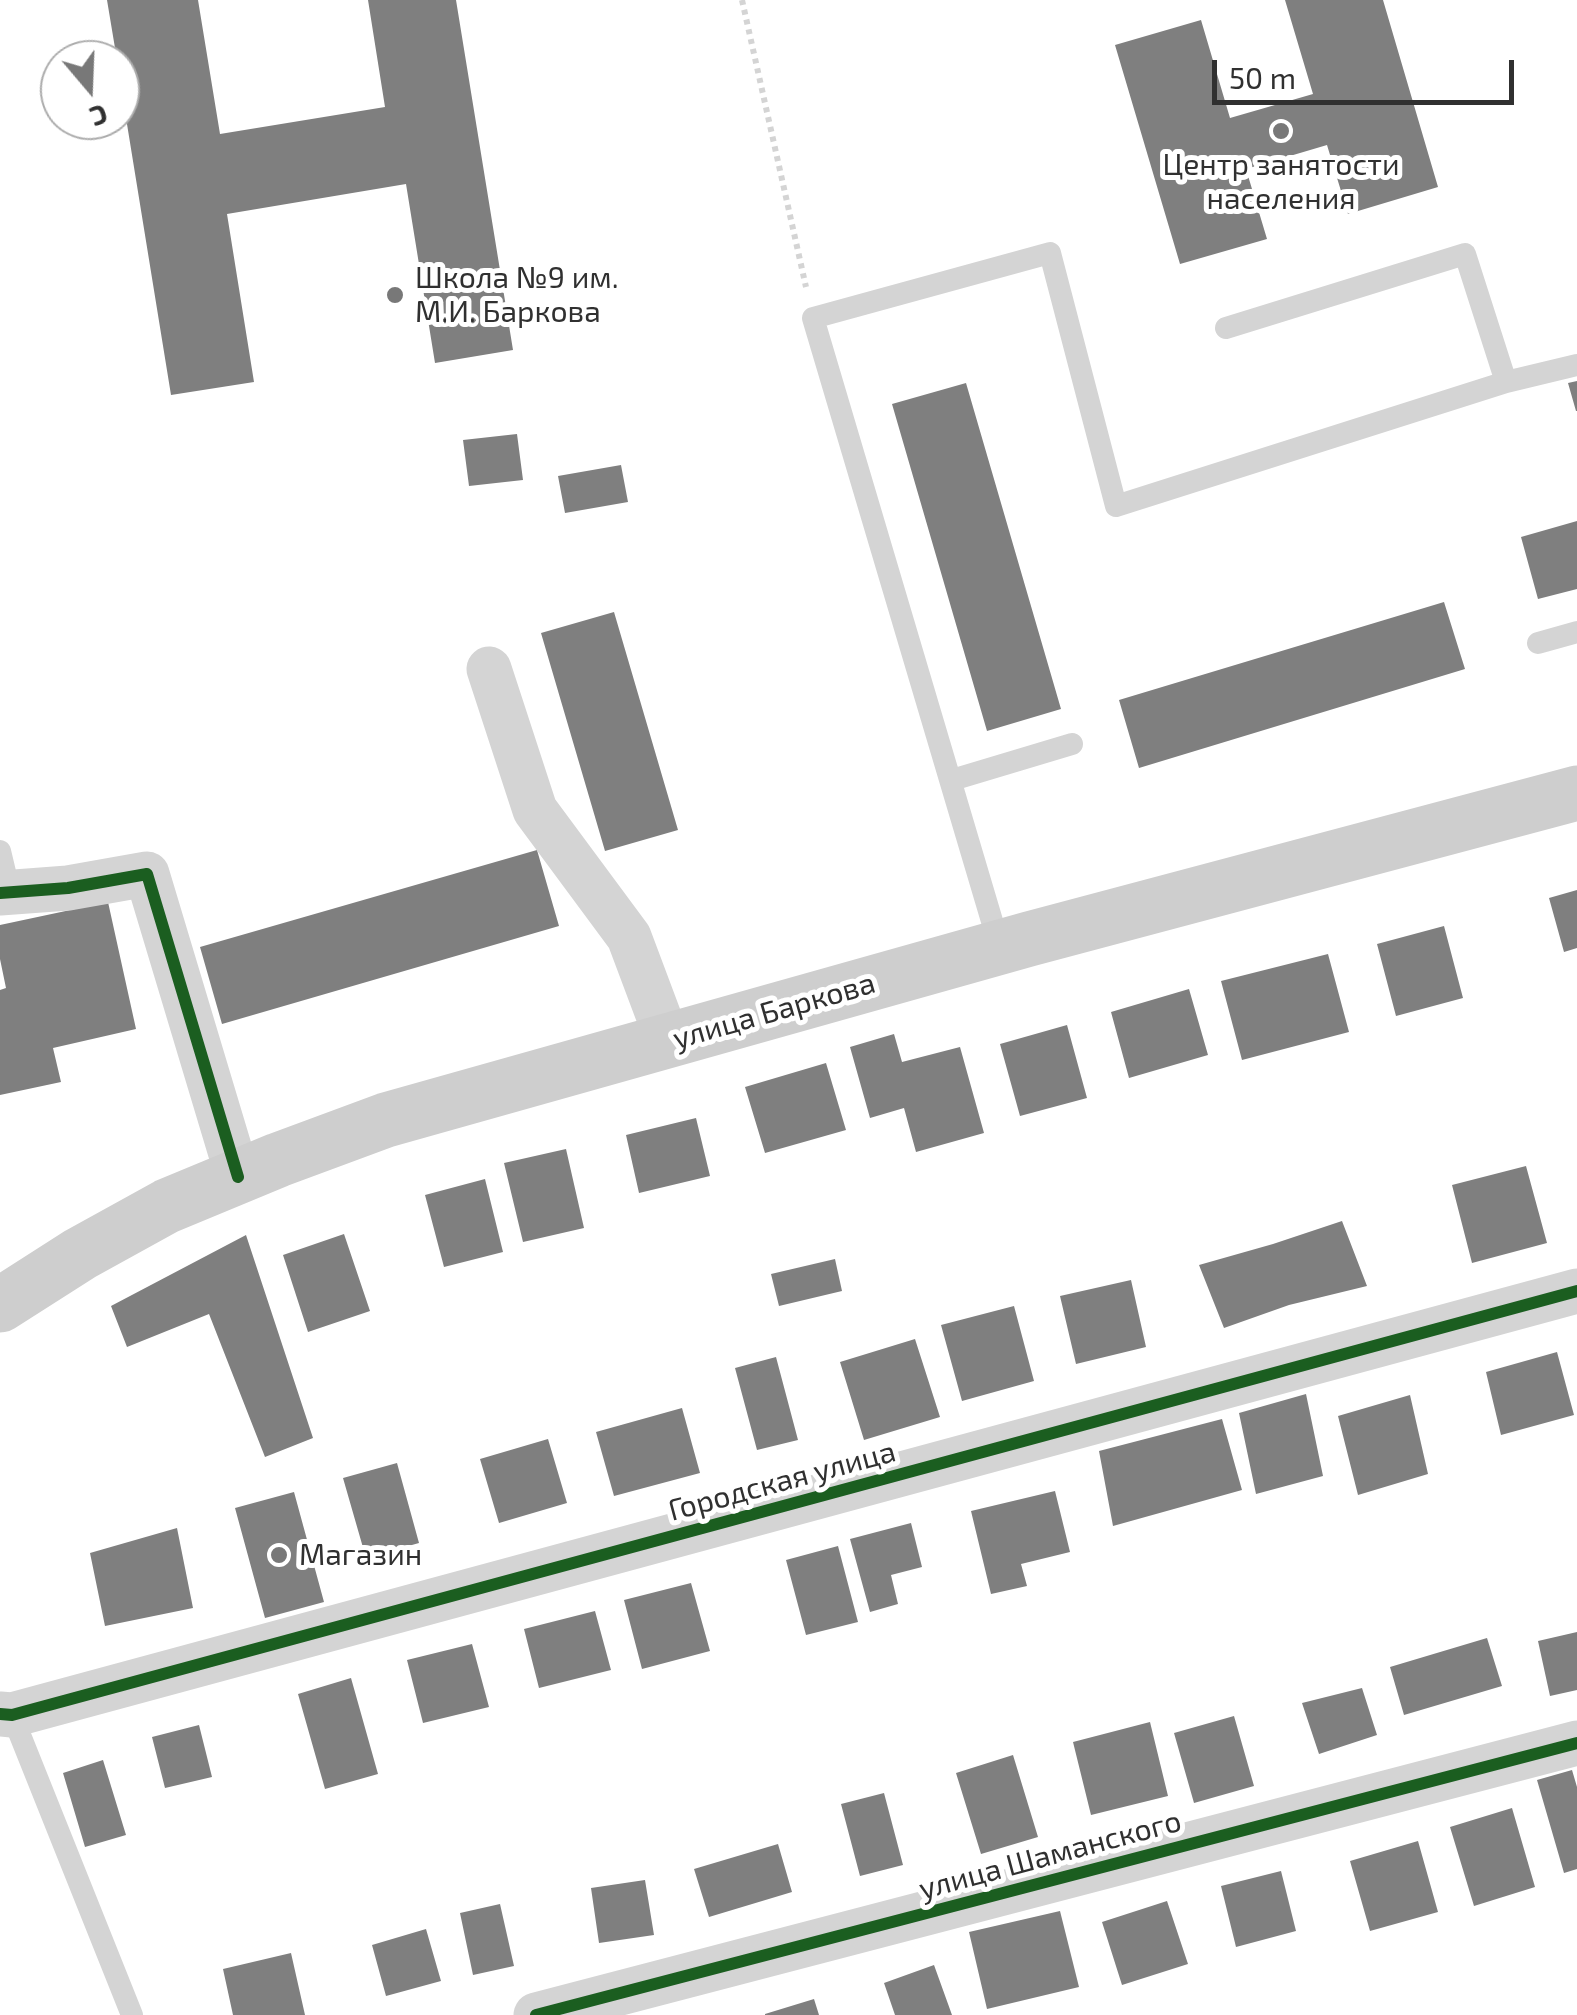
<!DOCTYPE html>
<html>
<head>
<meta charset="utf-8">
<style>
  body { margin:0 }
  #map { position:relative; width:1577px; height:2015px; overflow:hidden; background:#fff; font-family:"Exo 2",sans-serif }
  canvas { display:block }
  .north { position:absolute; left:40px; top:40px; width:100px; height:100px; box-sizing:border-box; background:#fff; border:2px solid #acacac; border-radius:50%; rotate:161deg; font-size:28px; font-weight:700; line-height:40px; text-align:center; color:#303030 }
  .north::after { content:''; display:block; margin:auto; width:35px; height:45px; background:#787878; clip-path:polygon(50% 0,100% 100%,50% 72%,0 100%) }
  .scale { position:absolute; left:1212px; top:60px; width:302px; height:45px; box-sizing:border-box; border:5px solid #303030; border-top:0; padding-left:12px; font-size:30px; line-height:35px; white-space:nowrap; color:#303030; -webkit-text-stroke:8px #fff; paint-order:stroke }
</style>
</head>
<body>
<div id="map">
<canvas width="1577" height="2015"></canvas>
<div class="north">С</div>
<div class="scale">50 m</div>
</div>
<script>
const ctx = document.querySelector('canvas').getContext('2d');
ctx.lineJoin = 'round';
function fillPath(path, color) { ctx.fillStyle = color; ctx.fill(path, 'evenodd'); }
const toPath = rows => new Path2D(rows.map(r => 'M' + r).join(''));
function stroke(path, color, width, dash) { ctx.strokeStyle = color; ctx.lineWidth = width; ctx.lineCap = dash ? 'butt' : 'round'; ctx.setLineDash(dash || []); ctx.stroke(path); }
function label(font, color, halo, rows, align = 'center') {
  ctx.font = font + ' "Exo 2",sans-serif'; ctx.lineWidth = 10; ctx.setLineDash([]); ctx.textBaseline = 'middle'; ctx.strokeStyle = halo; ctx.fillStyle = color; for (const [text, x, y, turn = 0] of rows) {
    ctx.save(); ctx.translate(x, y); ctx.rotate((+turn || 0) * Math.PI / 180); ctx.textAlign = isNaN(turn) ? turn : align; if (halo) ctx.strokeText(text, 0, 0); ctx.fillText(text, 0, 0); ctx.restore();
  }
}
fillPath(toPath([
  [107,0,198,0,220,134,385,107,368,0,456,0,513,350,435,363,406,184,227,214,254,382,171,395,120,81,120,60,117,60],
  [1285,0,1383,0,1438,187,1348,214,1327,145,1246,169,1267,239,1180,264,1115,45,1201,20,1230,118,1313,94],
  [1577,381,1577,411,1576,411,1568,383],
  [966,383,1061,709,987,731,892,404],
  [517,434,523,480,469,486,463,440],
  [621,465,628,502,565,513,558,476],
  [1577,521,1577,589,1538,599,1521,537],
  [1444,602,1465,669,1139,768,1119,700],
  [614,612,678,830,605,851,541,633],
  [537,850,559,926,222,1024,200,947],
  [1577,890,1577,948,1564,952,1549,898],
  [108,902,136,1029,53,1048,61,1082,0,1095,0,990,6,988,0,959,0,925],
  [1444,926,1463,998,1396,1016,1377,944],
  [1328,954,1349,1032,1242,1060,1221,981],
  [1189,989,1208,1055,1129,1078,1111,1012],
  [1067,1025,1087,1098,1020,1116,1000,1044],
  [894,1034,902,1062,960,1047,984,1133,916,1152,904,1108,870,1118,850,1047],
  [826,1063,846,1130,765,1153,745,1087],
  [696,1118,710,1176,639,1193,626,1135],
  [566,1149,584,1228,523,1242,504,1163],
  [1526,1166,1547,1243,1472,1263,1452,1185],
  [485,1179,503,1252,444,1267,425,1195],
  [1342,1221,1367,1286,1289,1305,1224,1328,1199,1265,1273,1244],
  [344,1234,370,1311,308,1332,283,1255],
  [246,1235,313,1438,265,1457,209,1314,127,1347,111,1306],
  [835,1259,842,1291,779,1306,771,1274],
  [1131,1280,1146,1347,1076,1364,1060,1296],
  [1014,1306,1034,1381,962,1401,941,1325],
  [915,1339,940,1417,864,1440,840,1362],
  [1557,1352,1574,1415,1501,1435,1486,1372],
  [776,1357,798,1440,757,1450,735,1368],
  [1306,1394,1323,1476,1256,1494,1239,1413],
  [1410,1395,1428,1474,1358,1495,1338,1416],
  [682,1408,700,1473,614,1496,596,1432],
  [1222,1419,1242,1490,1113,1526,1099,1451],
  [548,1439,567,1503,499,1523,480,1459],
  [397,1463,419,1543,366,1558,343,1478],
  [1055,1491,1070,1552,1021,1564,1027,1586,991,1594,971,1511],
  [294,1492,324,1602,265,1618,235,1508],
  [911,1523,922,1567,891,1575,898,1604,870,1612,850,1539],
  [177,1528,193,1608,105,1626,90,1553],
  [838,1546,858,1622,806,1635,786,1560],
  [691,1583,710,1651,642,1669,624,1600],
  [595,1611,611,1670,539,1688,524,1629],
  [1577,1632,1577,1690,1550,1696,1538,1641],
  [1487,1638,1502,1686,1404,1715,1390,1667],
  [472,1644,489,1707,423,1723,407,1660],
  [351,1678,378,1774,325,1789,298,1694],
  [1362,1688,1377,1735,1319,1754,1302,1703],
  [1234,1716,1254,1786,1194,1803,1174,1733],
  [1150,1722,1168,1796,1091,1815,1073,1742],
  [199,1725,212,1777,165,1788,152,1737],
  [1013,1755,1038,1837,981,1854,956,1773],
  [103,1760,126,1835,85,1847,63,1773],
  [1572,1770,1577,1787,1577,1869,1564,1873,1537,1780],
  [884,1793,903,1865,860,1876,841,1804],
  [1512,1808,1535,1887,1474,1906,1450,1827],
  [1418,1841,1438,1912,1370,1931,1350,1861],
  [778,1844,792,1892,709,1917,694,1869],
  [1281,1871,1296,1931,1236,1947,1221,1886],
  [645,1880,654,1935,599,1943,591,1888],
  [1167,1901,1188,1964,1122,1985,1102,1922],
  [500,1904,514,1966,473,1975,460,1913],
  [1060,1911,1079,1987,987,2009,969,1932],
  [426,1929,441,1981,386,1996,372,1945],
  [291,1953,305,2015,233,2015,223,1969],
  [934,1965,952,2015,895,2015,884,1983],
  [814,1999,819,2015,765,2015,765,2014]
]), '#7f7f7f');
stroke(toPath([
  [742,0,806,287]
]), '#d4d4d4', 6, [5, 5]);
stroke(toPath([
  [1226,328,1465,254,1506,382],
  [1538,643,1577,632],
  [952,780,1072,744],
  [0,851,10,893],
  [1000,948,813,318,1050,253,1116,506,1506,382,1577,365],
  [12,1715,132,2015]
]), '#d4d4d4', 22);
stroke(toPath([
  [489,669,535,810,629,937,668,1041],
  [0,893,68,888,147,874,238,1177],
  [0,1714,12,1715,1577,1291],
  [536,2015,1577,1743]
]), '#d4d4d4', 45);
stroke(toPath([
  [0,1305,80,1254,167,1206,278,1160,386,1120,1029,939,1577,793]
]), '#cecece', 55);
stroke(toPath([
  [0,893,68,888,147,874,238,1177],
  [0,1714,12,1715,1577,1291],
  [536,2015,1577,1743]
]), '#1b5e20', 12);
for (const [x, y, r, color] of [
  [1281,131,10,"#787878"],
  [395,295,10,"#787878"],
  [279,1555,10,"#787878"]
]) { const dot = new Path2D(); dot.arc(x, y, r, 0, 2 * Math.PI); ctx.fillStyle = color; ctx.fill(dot); stroke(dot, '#fff', 4); }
label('30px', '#303030', '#fff', [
  ["Центр занятости",1281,165,"center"],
  ["населения",1281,199,"center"],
  ["Школа №9 им.",415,278],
  ["М.И. Баркова",415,312],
  ["Магазин",299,1555]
], 'left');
label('30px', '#303030', '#fff', [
  ["улица Баркова",774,1011,-16],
  ["Городская улица",782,1481,-15],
  ["улица Шаманского",1050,1855,-15]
]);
</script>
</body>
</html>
